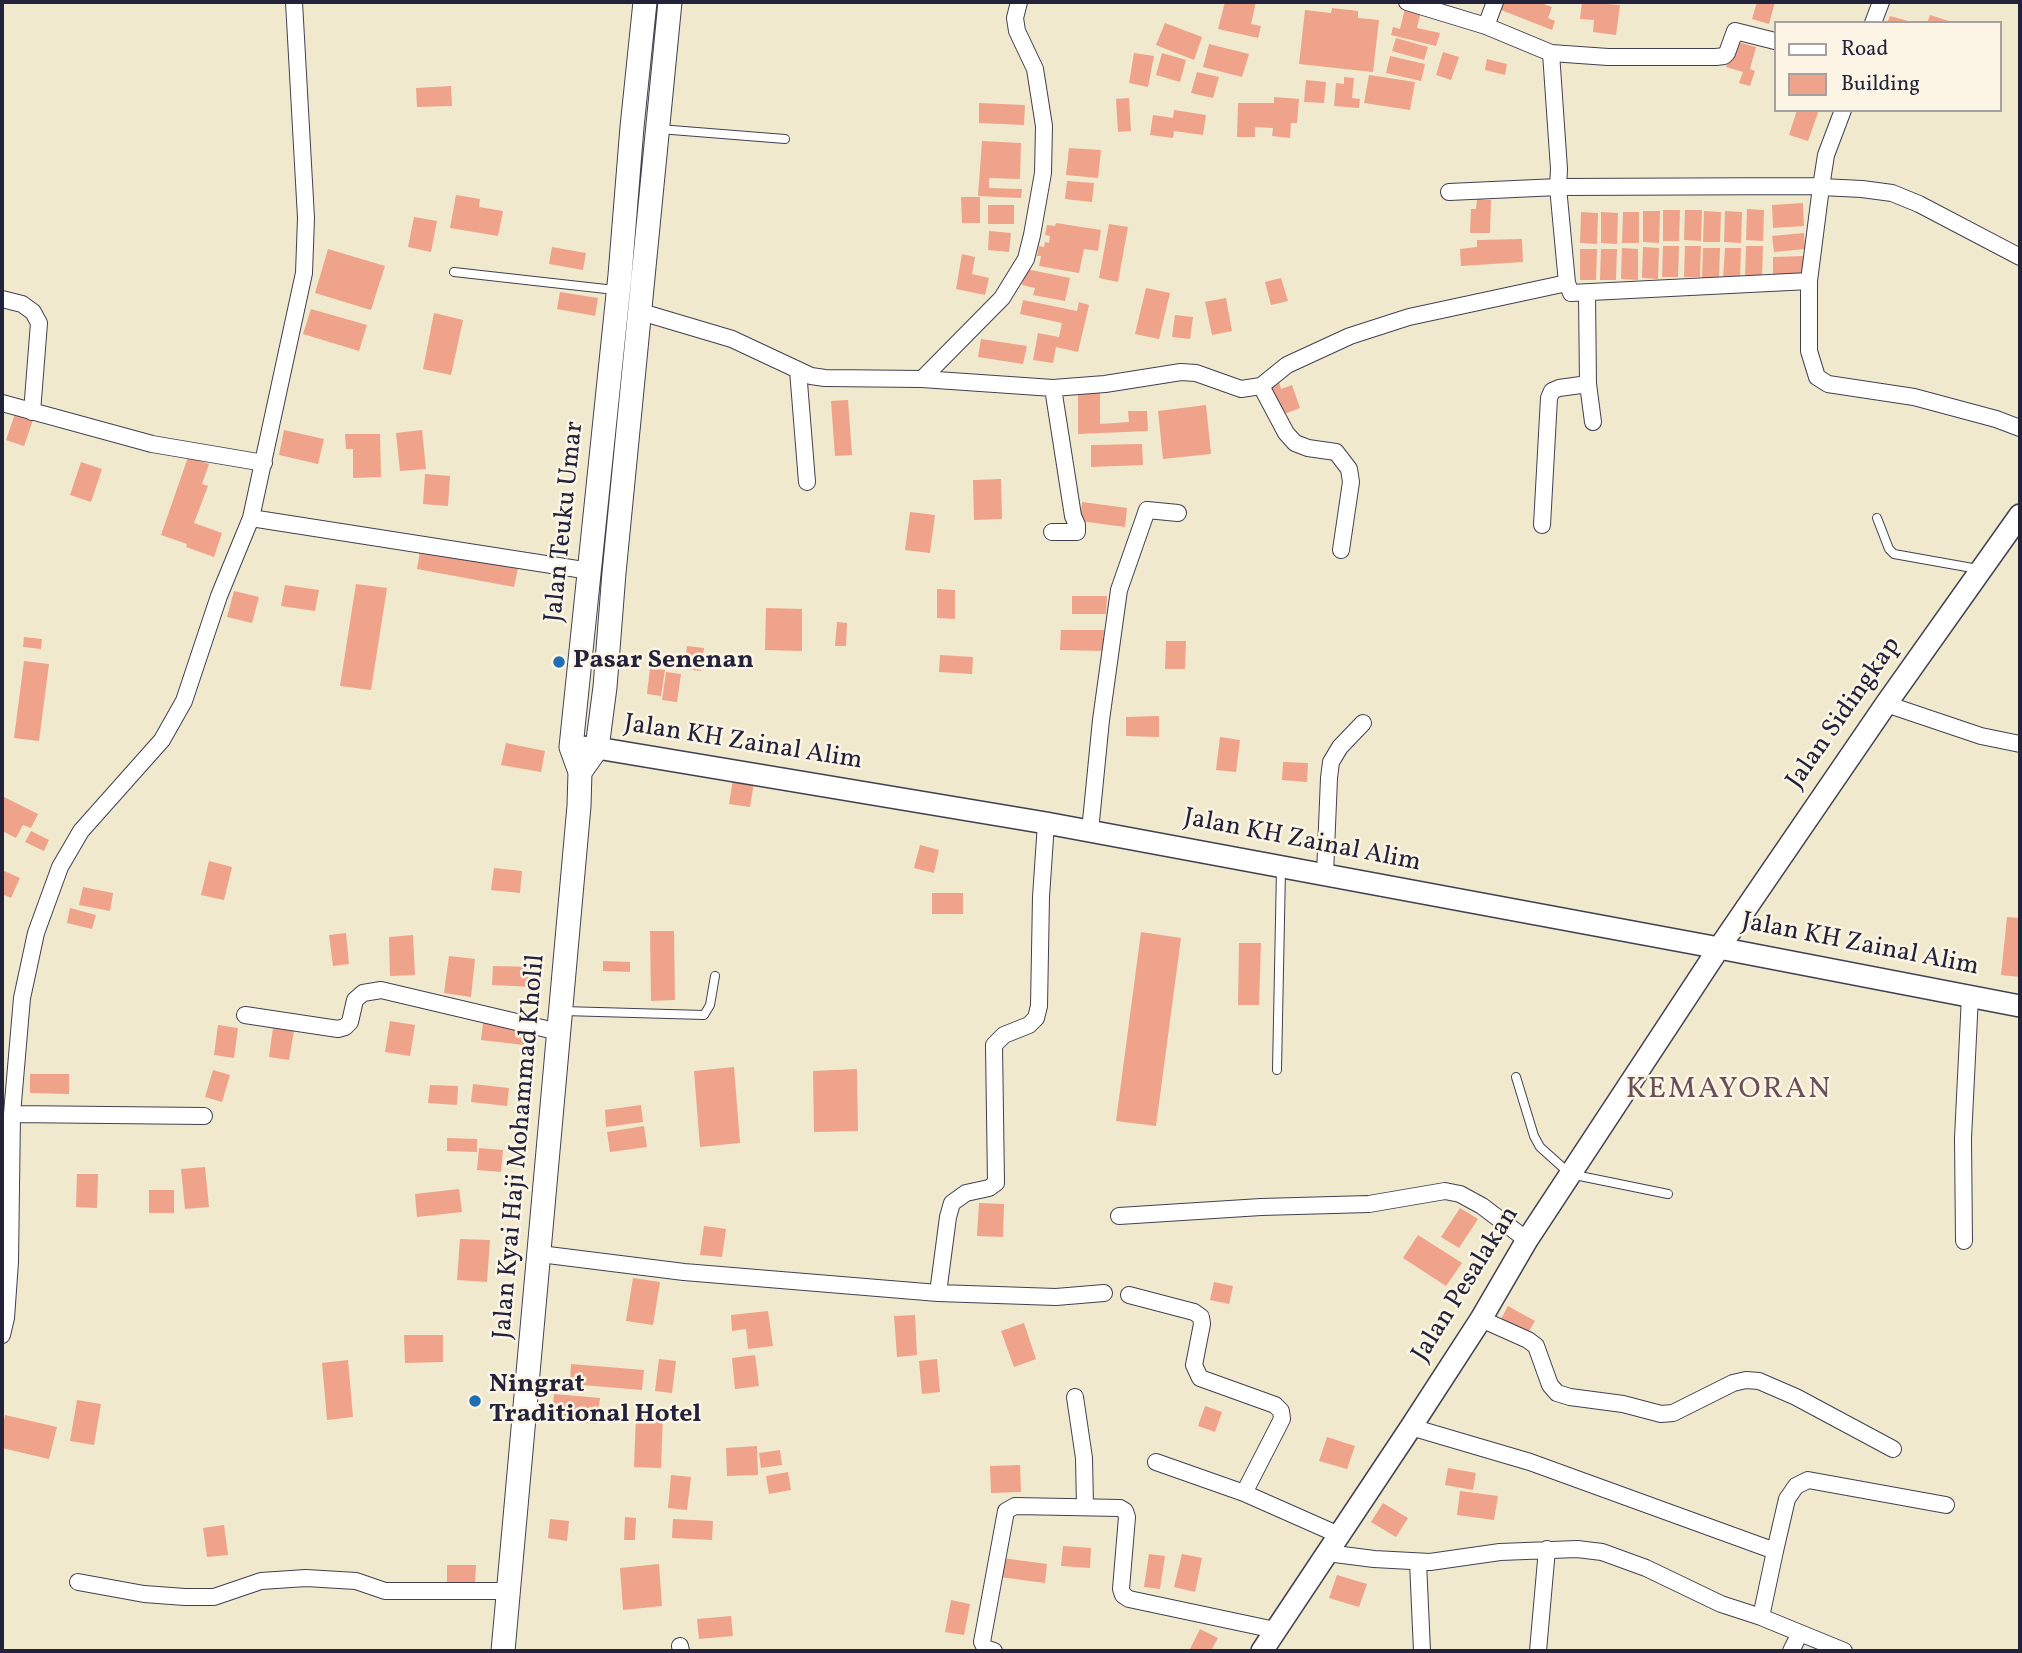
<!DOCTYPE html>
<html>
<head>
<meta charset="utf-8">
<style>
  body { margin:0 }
  #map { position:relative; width:2022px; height:1653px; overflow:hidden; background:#f1e9ce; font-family:Vollkorn,serif }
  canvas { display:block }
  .frame { position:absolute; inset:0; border:4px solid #22223b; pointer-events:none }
  .legend { position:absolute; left:1774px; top:21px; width:228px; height:91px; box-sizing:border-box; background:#fcf5e5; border:2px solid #a5a1a1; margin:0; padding:9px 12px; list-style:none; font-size:21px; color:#22223b }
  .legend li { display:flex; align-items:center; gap:14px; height:35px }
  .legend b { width:35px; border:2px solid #a5a1a1 }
</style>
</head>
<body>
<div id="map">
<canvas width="2022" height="1653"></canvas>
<div class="frame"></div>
<ul class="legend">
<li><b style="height:9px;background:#fff"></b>Road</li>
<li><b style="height:19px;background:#eea38a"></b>Building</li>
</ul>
</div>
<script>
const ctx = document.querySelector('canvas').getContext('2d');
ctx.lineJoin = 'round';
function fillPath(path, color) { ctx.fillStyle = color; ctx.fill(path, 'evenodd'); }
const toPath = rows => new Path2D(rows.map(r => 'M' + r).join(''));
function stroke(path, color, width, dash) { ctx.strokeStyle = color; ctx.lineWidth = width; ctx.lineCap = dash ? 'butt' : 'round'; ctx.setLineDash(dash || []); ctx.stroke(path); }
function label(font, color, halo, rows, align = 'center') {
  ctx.font = font + ' Vollkorn,serif'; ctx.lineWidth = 5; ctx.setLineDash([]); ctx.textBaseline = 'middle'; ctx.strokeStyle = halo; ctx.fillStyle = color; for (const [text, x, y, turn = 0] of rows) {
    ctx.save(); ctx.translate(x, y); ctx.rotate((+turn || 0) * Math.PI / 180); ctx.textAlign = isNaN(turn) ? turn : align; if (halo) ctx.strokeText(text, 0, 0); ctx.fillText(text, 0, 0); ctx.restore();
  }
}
fillPath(toPath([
  [1225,2,1256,2,1251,24,1261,26,1258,38,1218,29],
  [1498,2,1538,2,1552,7,1548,18,1555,21,1552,30,1496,8],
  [1582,2,1620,5,1616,35,1593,32,1594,20,1580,19],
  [1757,2,1775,2,1769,24,1752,19],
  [1332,8,1358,11,1358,18,1379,20,1373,72,1299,64,1305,10,1331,13],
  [1405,8,1421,11,1417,28,1440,33,1436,46,1391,35,1393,27,1400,29],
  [1930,15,1952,22,1952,23,1927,23],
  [1890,16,1912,22,1912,23,1887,23],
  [1165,23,1202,37,1194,60,1156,45],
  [1396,38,1428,47,1424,60,1392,51],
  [1734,41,1756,47,1750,69,1755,71,1750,86,1739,83,1743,72,1726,67],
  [1209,44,1249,54,1242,77,1203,67],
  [1443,52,1459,57,1451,80,1436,75],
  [1134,53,1154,56,1148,87,1129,83],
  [1162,53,1186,60,1180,82,1156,75],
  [1390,56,1425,64,1421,81,1386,73],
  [1487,59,1507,64,1505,75,1485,70],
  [1197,72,1219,77,1213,98,1191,93],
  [1369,75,1415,82,1410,110,1364,103],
  [1344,77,1354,78,1352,98,1360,99,1359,108,1334,106,1336,83,1344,84],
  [1306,80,1326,82,1324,103,1304,102],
  [451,86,452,106,417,107,416,88],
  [1274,97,1299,99,1297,123,1291,123,1290,138,1272,136,1273,128,1255,127,1255,137,1237,137,1238,103,1274,103],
  [1129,98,1131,131,1118,132,1116,99],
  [979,103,1025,105,1024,125,979,123],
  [1174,110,1206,115,1203,135,1174,131,1173,138,1150,135,1153,115,1173,118],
  [1797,110,1819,110,1808,141,1789,135],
  [982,141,1021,143,1020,179,989,178,989,188,1022,189,1021,198,978,196],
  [1069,148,1101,150,1098,178,1066,175],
  [1067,181,1094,183,1092,202,1065,199],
  [456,195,480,199,479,207,503,211,498,236,450,228],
  [961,197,980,197,980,223,962,223],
  [1477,199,1491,200,1490,233,1470,233,1471,209,1476,209],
  [1803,203,1804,226,1773,228,1772,205],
  [988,205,1014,205,1014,224,988,224],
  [1747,209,1764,210,1763,241,1746,240],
  [1663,210,1680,210,1679,241,1663,241],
  [1685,210,1702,210,1701,241,1684,240],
  [1643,211,1660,211,1659,243,1643,242],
  [1704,211,1721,212,1720,242,1703,242],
  [1725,211,1742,212,1741,243,1724,242],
  [1581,212,1598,213,1597,244,1580,243],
  [1601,212,1618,213,1617,244,1601,243],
  [1623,212,1639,212,1639,243,1622,243],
  [414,217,437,221,431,252,408,247],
  [1056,223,1101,230,1098,251,1084,249,1079,273,1039,266,1041,256,1037,256,1039,246,1044,247,1045,242,1049,243,1050,236,1045,235,1047,225,1055,226],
  [1109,224,1128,227,1118,282,1099,278],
  [989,231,1011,233,1009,252,988,250],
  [1804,233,1805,249,1774,252,1772,236],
  [1522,239,1523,262,1461,266,1460,249,1477,247,1477,240],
  [1663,246,1679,246,1678,277,1662,277],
  [1685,246,1701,246,1700,277,1684,277],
  [1746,246,1763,246,1762,277,1745,277],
  [552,247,586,253,583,270,549,264],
  [1643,247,1659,248,1658,279,1642,278],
  [1622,248,1638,249,1638,280,1621,279],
  [1703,248,1720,248,1719,279,1702,278],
  [1725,248,1741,248,1740,279,1723,279],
  [328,249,385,266,371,310,315,293],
  [1580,249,1597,249,1596,280,1580,280],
  [1601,249,1617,249,1616,280,1600,280],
  [962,254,975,257,972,274,989,278,985,295,956,289],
  [1804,256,1804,275,1773,276,1773,257],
  [1026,269,1070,278,1065,301,1033,295,1035,288,1022,285],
  [1281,278,1288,301,1271,305,1265,282],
  [1146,288,1170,293,1159,339,1135,334],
  [560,292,598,298,595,316,557,309],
  [1226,298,1232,331,1212,335,1205,302],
  [1023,300,1077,311,1079,302,1089,305,1078,352,1056,347,1053,363,1033,360,1038,333,1059,337,1062,323,1020,314],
  [311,309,367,325,359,351,303,334],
  [434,313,463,320,451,375,423,369],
  [1175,315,1193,317,1190,339,1172,337],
  [981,339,1027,346,1023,364,978,357],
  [1279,382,1281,389,1292,385,1300,408,1279,416,1269,385],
  [1078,393,1100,393,1100,424,1129,422,1128,411,1147,411,1148,431,1078,434],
  [848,400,852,455,835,456,831,401],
  [1206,405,1211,454,1163,459,1158,411],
  [16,411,34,417,24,446,6,440],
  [284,430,324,439,318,464,279,455],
  [422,430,426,469,400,471,396,433],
  [345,434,380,434,381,477,353,478,353,449,346,449],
  [1142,444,1143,465,1091,467,1091,445],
  [188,457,209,464,202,484,208,486,194,523,222,533,214,557,186,547,187,544,161,535],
  [81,462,102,469,91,502,70,495],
  [425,474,450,476,448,506,423,504],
  [1001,479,1002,519,974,520,973,480],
  [1082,502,1127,508,1125,527,1080,521],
  [910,512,935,515,930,553,905,550],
  [420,551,518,568,514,587,417,569],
  [356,584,387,588,371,690,340,686],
  [285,585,319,590,315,611,281,606],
  [937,589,955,590,955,619,937,618],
  [234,591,259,597,252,623,227,617],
  [1072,596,1107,596,1106,614,1072,614],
  [766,608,802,609,802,651,765,650],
  [837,622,847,623,846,646,835,646],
  [1061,630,1104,630,1103,651,1060,650],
  [24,637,42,639,41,649,23,647],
  [1166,641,1186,641,1185,669,1165,669],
  [687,646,704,648,701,671,684,669],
  [940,655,973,657,972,674,939,672],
  [24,661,49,664,39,741,14,738],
  [650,668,665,670,661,696,647,694],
  [666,672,681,674,677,702,662,700],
  [1159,716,1159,737,1126,736,1126,717],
  [1220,737,1240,740,1236,772,1216,770],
  [506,743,545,751,541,772,501,765],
  [1283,762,1308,763,1307,782,1282,780],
  [733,779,754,782,750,807,729,804],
  [2,796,38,814,31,828,23,825,16,838,2,831],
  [31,831,49,840,44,851,25,842],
  [920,845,939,850,934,873,914,868],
  [209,861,232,867,224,900,201,895],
  [494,868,522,871,520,893,491,890],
  [2,870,20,878,11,898,2,894],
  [83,887,113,893,110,911,79,905],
  [932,893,963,893,963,914,932,914],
  [70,908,96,915,92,929,67,923],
  [2007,917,2020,918,2020,977,2001,975],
  [650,931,674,931,675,1000,651,1001],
  [1141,932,1181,938,1156,1126,1116,1121],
  [346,933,349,964,333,966,329,935],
  [413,935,415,975,390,976,389,937],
  [1239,943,1261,943,1259,1005,1238,1005],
  [449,956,475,959,471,997,444,993],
  [603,961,630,962,630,972,603,971],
  [493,966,535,967,534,987,492,985],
  [390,1021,415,1025,410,1056,385,1052],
  [483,1023,526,1027,524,1045,481,1040],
  [218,1025,238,1028,234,1058,214,1055],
  [273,1028,294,1031,289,1060,269,1057],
  [734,1067,740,1143,700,1147,694,1071],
  [857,1069,858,1131,814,1132,813,1071],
  [213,1070,230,1075,222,1102,205,1097],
  [30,1074,69,1074,69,1094,30,1093],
  [473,1084,509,1088,507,1106,471,1102],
  [430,1085,458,1086,457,1105,428,1103],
  [641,1105,643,1122,606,1127,605,1110],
  [644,1126,647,1147,610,1152,607,1132],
  [447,1138,477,1139,477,1152,447,1151],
  [479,1148,503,1150,501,1172,477,1170],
  [205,1167,209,1207,185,1209,181,1169],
  [77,1174,98,1174,97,1208,76,1207],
  [459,1189,462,1212,417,1217,415,1194],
  [149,1190,174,1190,174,1213,149,1213],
  [979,1203,1004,1204,1003,1237,977,1236],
  [1460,1208,1478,1219,1459,1248,1441,1237],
  [704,1226,726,1229,722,1257,700,1255],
  [1418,1235,1462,1263,1446,1286,1403,1258],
  [460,1239,490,1240,487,1282,457,1280],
  [633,1278,660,1282,653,1325,626,1321],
  [1214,1282,1233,1286,1229,1304,1210,1300],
  [1508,1306,1535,1321,1528,1333,1501,1319],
  [768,1311,773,1346,748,1349,746,1329,732,1331,731,1315],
  [915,1315,917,1355,897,1357,894,1316],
  [1024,1323,1036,1359,1014,1367,1001,1331],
  [404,1335,443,1335,443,1362,405,1363],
  [755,1355,759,1386,735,1389,732,1358],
  [659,1359,676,1361,672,1393,655,1391],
  [937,1359,940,1392,922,1394,919,1361],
  [348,1360,353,1417,327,1420,322,1363],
  [571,1364,644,1370,642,1390,570,1384],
  [554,1394,600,1398,597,1424,551,1420],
  [77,1400,101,1404,94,1445,70,1441],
  [1205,1406,1222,1412,1215,1432,1198,1426],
  [636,1414,663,1414,661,1468,634,1467],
  [5,1415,57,1427,49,1459,2,1448,2,1431],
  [1327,1437,1355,1446,1347,1469,1319,1461],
  [757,1446,758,1475,727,1476,726,1448],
  [780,1450,782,1465,761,1468,759,1453],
  [1020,1465,1021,1492,991,1493,990,1466],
  [1448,1468,1476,1473,1473,1490,1445,1485],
  [788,1472,791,1490,769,1494,766,1476],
  [671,1475,691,1477,687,1510,668,1508],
  [1460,1491,1498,1496,1494,1520,1457,1515],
  [1383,1503,1408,1518,1396,1537,1371,1522],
  [625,1517,636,1518,635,1540,624,1540],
  [550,1519,569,1521,567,1541,548,1538],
  [673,1519,713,1521,712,1540,672,1538],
  [224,1525,228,1555,207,1557,203,1528],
  [1063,1546,1091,1548,1090,1568,1061,1566],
  [1149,1554,1165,1556,1160,1589,1144,1587],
  [1182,1554,1202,1558,1195,1592,1174,1587],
  [1002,1558,1047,1564,1045,1583,1000,1577],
  [659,1564,662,1606,623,1610,620,1568],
  [447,1565,476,1565,475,1583,447,1582],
  [1337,1575,1367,1584,1359,1607,1329,1598],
  [951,1600,970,1604,964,1635,945,1632],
  [731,1616,733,1636,699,1639,697,1619],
  [1200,1629,1218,1638,1211,1651,1189,1651]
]), '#eea38a');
const service = toPath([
  [659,129,785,139],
  [454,272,615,290],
  [1877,518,1889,549,1894,554,1978,569],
  [563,1011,704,1015,710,1005,715,976],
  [1277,1070,1281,869],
  [1516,1077,1534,1136,1540,1147,1570,1174,1668,1194]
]);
const minor = toPath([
  [1407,2,1486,26,1551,53,1559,169,1558,187,1449,192],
  [1873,23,1881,2],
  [1486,26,1495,2],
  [1551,53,1608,57,1716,57,1724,56,1727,53,1735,31,1775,41],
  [1843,110,1826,155,1821,187,1809,281,1571,293,1567,283,1558,187,1815,186,1821,187,1862,189,1892,193,1919,204,2020,257],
  [1809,281,1809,351,1817,377,1828,384,1914,397,1996,419,2020,428],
  [1587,294,1588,384,1593,422],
  [2,299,22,304,33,312,39,323,32,412],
  [641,312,732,339,811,376,825,378,922,379,1053,388,1105,384,1181,372,1196,373,1241,389,1261,386,1287,365,1350,336,1409,317,1567,283],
  [798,370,807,482],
  [922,379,1002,298,1026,259,1032,235,1043,173,1044,126,1035,69,1017,31,1015,18,1019,2],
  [1261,386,1286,433,1295,443,1308,448,1336,452,1349,469,1351,482,1341,550],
  [2,403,152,444,264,463],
  [251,518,304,273,306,218,294,2],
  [1542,525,1549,398,1552,391,1559,388,1588,384],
  [1052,532,1077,532,1077,525,1073,516,1053,388],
  [1886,704,1981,736,2020,744],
  [1090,831,1101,720,1119,590,1147,510,1178,513],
  [1325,874,1329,778,1331,762,1340,747,1363,723],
  [245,1015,338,1029,345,1027,350,1022,355,1000,363,993,381,990,559,1032],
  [12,1114,204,1116],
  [1119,1216,1261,1207,1369,1204,1445,1191,1460,1194,1482,1206,1527,1240],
  [1964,1241,1963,1138,1970,996],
  [540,1254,684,1272,938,1293,1056,1297,1104,1293],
  [938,1293,948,1217,952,1203,966,1193,989,1188,996,1183,994,1045,1004,1035,1029,1025,1036,1018,1039,1006,1041,897,1046,823],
  [1129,1295,1194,1312,1201,1317,1202,1324,1194,1365,1200,1378,1275,1405,1281,1411,1282,1419,1244,1493],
  [1481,1319,1528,1340,1536,1346,1550,1385,1557,1393,1570,1397,1623,1404,1661,1414,1673,1413,1733,1383,1746,1380,1759,1381,1796,1397,1893,1449],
  [2,1335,6,1318,10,1262,12,1114,22,998,36,933,60,867,81,831,162,740,184,701,219,596,251,518,590,571],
  [1075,1397,1084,1458,1085,1506],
  [1411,1427,1530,1462,1775,1551,1761,1617],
  [1156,1462,1244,1493,1339,1535],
  [1775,1551,1787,1499,1796,1486,1808,1480,1946,1505],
  [1327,1553,1374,1559,1430,1562,1500,1552,1577,1549,1602,1552,1646,1568,1721,1604,1761,1617,1844,1651],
  [1418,1562,1422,1651],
  [78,1582,144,1594,185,1597,214,1597,261,1581,306,1578,356,1581,385,1591,509,1591],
  [680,1646,681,1651],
  [994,1651,985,1648,982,1642,1006,1511,1015,1506,1120,1508,1125,1511,1127,1517,1121,1589,1123,1595,1129,1599,1275,1630],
  [1538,1651,1547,1549],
  [1791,1651,1800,1633]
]);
const tertiary = toPath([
  [579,747,597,748,1046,823,1719,948,2020,1006],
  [1262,1651,1411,1427,1481,1319,1527,1240,1719,948,1886,704,2020,515]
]);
const secondary = toPath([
  [580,772,597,748,605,687,614,573,670,2],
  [503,1651,579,806,580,772,571,747,620,275,632,127,645,2]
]);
stroke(service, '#414051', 10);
stroke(minor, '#414051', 18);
stroke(tertiary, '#414051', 24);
stroke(secondary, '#414051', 25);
stroke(service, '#fff', 8);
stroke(minor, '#fff', 16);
stroke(tertiary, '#fff', 21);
stroke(secondary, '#fff', 23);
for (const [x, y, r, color] of [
  [559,662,7,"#1f6fb2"],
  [475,1401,7,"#1f6fb2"]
]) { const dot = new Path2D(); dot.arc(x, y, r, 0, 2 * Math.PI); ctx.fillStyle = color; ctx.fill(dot); stroke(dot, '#fcf5e5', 2.5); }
label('26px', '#22223b', '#fcf5e5', [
  ["Jalan Teuku Umar",566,522,-84],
  ["Jalan Sidingkap",1845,714,-55],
  ["Jalan KH Zainal Alim",743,744,9],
  ["Jalan KH Zainal Alim",1302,842,11],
  ["Jalan KH Zainal Alim",1860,946,11],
  ["Jalan Kyai Haji Mohammad Kholil",521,1147,-85],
  ["Jalan Pesalakan",1467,1285,-58]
]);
label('bold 26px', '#22223b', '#fcf5e5', [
  ["Pasar Senenan",573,662],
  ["Ningrat",489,1386],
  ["Traditional Hotel",489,1416]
], 'left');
ctx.letterSpacing = '2px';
label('30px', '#694f57', '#fcf5e5', [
  ["KEMAYORAN",1729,1091]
]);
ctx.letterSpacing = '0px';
</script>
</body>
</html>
